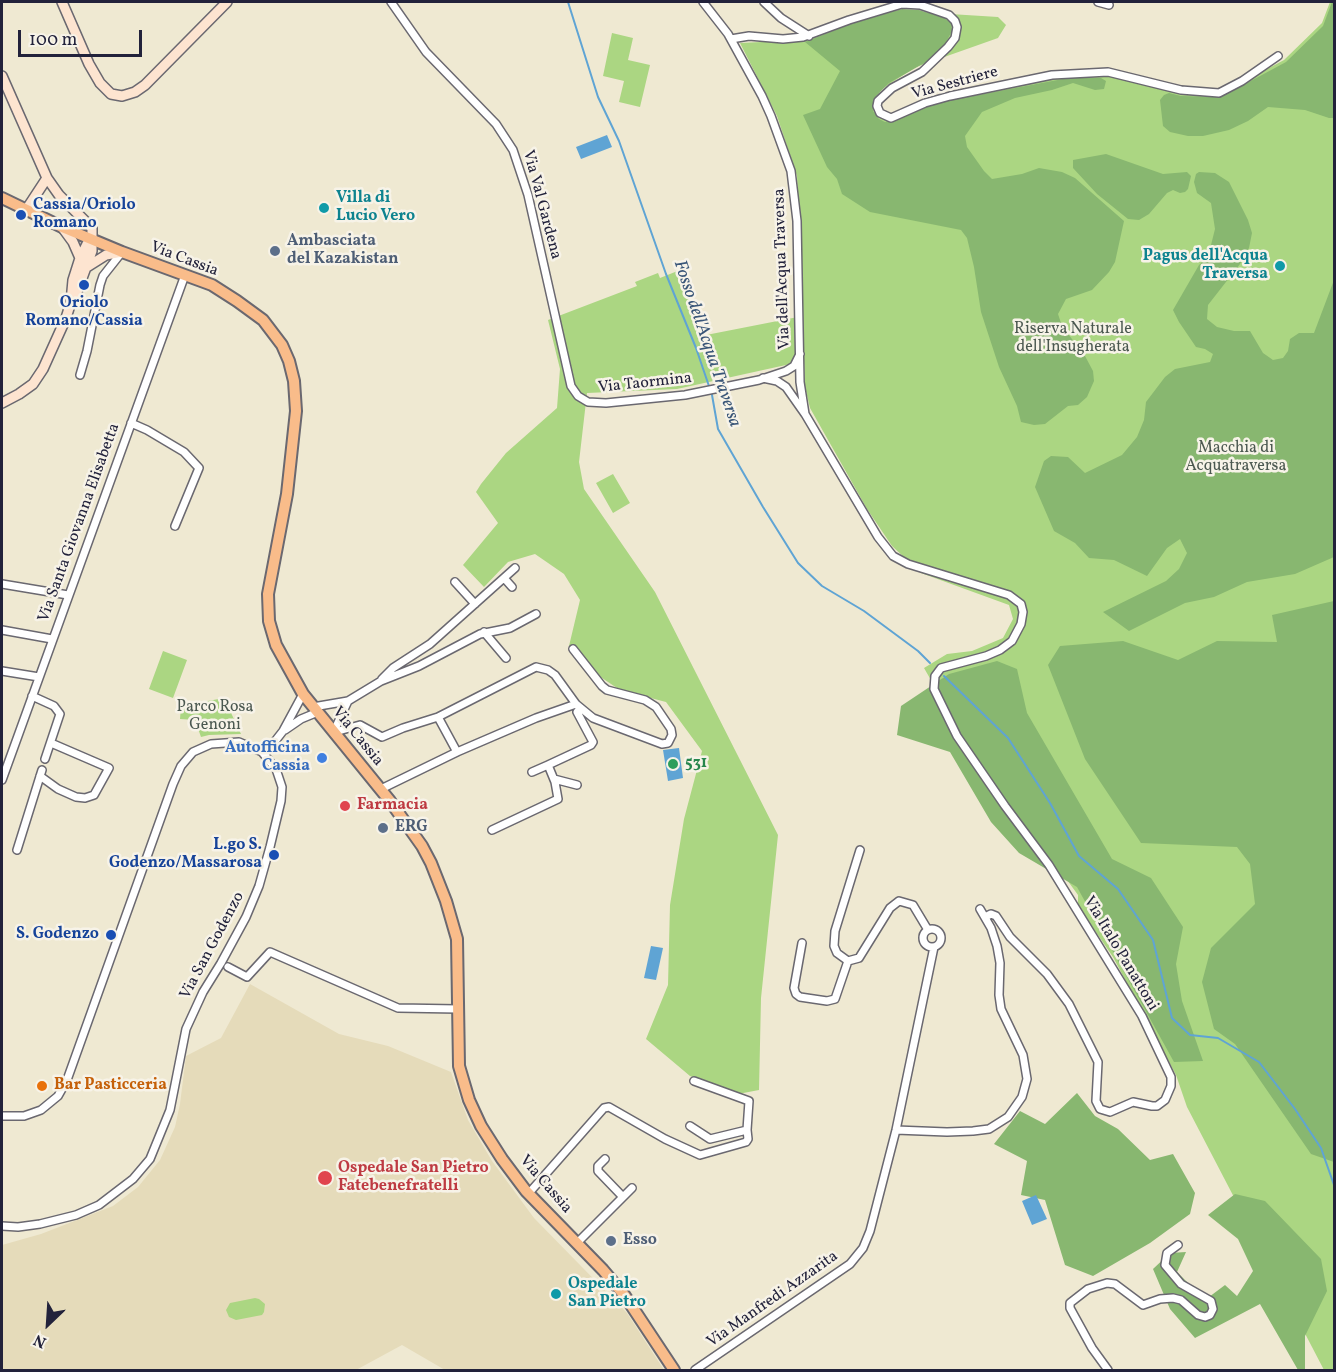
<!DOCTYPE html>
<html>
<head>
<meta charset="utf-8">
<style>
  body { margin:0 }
  #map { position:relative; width:1336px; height:1372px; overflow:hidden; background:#efe9d2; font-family:Vollkorn,serif }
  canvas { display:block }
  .frame { position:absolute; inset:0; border:3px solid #22223b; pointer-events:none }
  .north { position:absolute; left:18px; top:1294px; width:60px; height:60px; -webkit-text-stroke:4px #f7f3e8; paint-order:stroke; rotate:205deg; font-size:16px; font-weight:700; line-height:24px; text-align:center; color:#22223b }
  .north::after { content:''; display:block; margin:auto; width:21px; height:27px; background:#22223b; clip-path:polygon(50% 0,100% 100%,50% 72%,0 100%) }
  .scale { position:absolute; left:18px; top:30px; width:124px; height:27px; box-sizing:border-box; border:3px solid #22223b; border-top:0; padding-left:8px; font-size:18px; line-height:21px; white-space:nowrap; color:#22223b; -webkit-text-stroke:4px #f7f3e8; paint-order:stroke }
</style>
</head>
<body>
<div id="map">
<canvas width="1336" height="1372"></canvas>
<div class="frame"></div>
<div class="north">N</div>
<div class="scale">100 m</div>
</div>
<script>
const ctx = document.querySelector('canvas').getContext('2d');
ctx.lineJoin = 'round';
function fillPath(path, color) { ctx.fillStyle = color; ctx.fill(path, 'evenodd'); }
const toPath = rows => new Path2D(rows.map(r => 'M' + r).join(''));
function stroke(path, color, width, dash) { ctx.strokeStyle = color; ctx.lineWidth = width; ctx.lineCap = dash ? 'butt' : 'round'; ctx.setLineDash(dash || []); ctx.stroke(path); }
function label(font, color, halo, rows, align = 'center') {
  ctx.font = font + ' Vollkorn,serif'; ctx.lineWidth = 5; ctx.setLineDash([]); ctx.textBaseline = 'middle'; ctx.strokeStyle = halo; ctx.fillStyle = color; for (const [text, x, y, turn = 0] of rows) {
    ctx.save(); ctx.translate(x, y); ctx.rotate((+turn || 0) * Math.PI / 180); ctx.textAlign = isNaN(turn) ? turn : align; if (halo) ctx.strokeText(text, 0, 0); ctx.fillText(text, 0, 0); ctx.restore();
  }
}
fillPath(toPath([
  [250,984,339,1034,388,1046,451,1072,468,1120,492,1161,534,1218,627,1313,664,1370,445,1370,402,1345,356,1370,2,1370,2,1245,41,1234,113,1206,138,1187,160,1160,175,1127,180,1104,186,1056,221,1038]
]), '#e5dbba');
fillPath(toPath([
  [1330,2,1334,2,1334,1370,1324,1370,1187,1107,1176,1075,1113,957,1078,906,1078,895,966,741,924,668,947,654,972,651,1003,638,1013,619,1009,605,921,573,892,546,867,509,810,408,805,387,804,361,677,389,587,393,579,462,584,489,655,592,778,835,761,998,759,1090,738,1094,690,1076,646,1039,668,985,670,905,684,819,702,751,666,702,620,690,578,662,569,646,580,600,564,574,535,554,508,562,484,587,463,565,498,523,476,492,481,484,506,453,557,408,560,369,548,320,637,286,635,282,658,273,660,278,680,270,701,336,803,316,797,176,777,116,740,43,803,40,886,10,998,17,1006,25,998,38,916,67,880,90,876,109,889,119,932,99,1071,73,1104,74,1182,94,1222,93,1284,60,1322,23],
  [612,33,633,38,628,60,650,65,640,107,619,102,624,81,603,76],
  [613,474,630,503,613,513,596,483],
  [163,651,187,660,173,698,149,689],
  [224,698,241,734,209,735,201,737,195,720,180,719,181,706],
  [255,1298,259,1299,265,1304,264,1312,262,1315,236,1320,229,1317,226,1310,230,1303]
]), '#abd682');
fillPath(toPath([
  [1332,2,1334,2,1334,118,1329,118,1305,110,1268,107,1248,121,1229,130,1203,136,1188,136,1170,132,1163,126,1160,100,1164,95,1169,93,1181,96,1221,97,1286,62,1323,26],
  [902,9,919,10,944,18,951,23,952,31,945,44,926,62,889,83,874,98,873,111,879,119,885,122,926,105,1068,78,1101,78,1106,81,1104,89,1095,90,1073,83,1052,90,1015,98,982,112,965,136,967,147,984,171,992,179,1022,174,1039,168,1062,172,1075,178,1124,221,1115,262,1109,272,1092,290,1066,299,1058,314,1062,326,1085,356,1093,371,1094,381,1087,397,1078,405,1068,406,1045,424,1034,425,1021,422,1017,406,999,367,981,312,974,267,967,238,961,230,870,212,842,194,837,179,827,167,803,115,820,109,840,71,805,42,851,24],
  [1106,154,1163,174,1187,172,1191,176,1188,189,1185,192,1180,193,1173,190,1167,193,1149,214,1139,220,1128,219,1097,194,1073,168,1073,160],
  [1199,172,1215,173,1229,182,1248,220,1252,233,1249,248,1240,264,1208,305,1207,319,1217,327,1234,331,1250,331,1263,353,1273,360,1283,358,1288,351,1290,339,1299,333,1314,333,1334,280,1334,557,1295,574,1247,582,1214,597,1185,603,1129,631,1103,612,1166,581,1179,569,1187,553,1180,539,1167,548,1147,576,1114,560,1089,558,1075,543,1054,531,1035,487,1044,461,1051,456,1068,457,1085,473,1122,455,1137,437,1144,420,1146,402,1165,377,1175,369,1210,362,1213,354,1205,349,1196,347,1179,322,1173,310,1199,265,1208,257,1215,229,1211,203,1197,193,1194,182,1196,174],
  [1334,601,1334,1162,1311,1154,1235,1044,1214,1029,1202,982,1211,948,1255,904,1250,864,1237,847,1141,843,1085,759,1048,665,1060,646,1123,641,1178,660,1217,641,1277,642,1272,615],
  [997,661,1017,669,1027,713,1112,859,1151,878,1183,927,1176,964,1182,1001,1203,1061,1174,1062,1077,887,1019,853,991,822,950,752,897,735,901,706,949,674],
  [1077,1093,1095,1116,1118,1129,1150,1160,1173,1154,1195,1193,1190,1214,1150,1243,1093,1276,1065,1265,1045,1200,1021,1195,1027,1161,994,1144,1020,1111,1045,1124],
  [1235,1194,1265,1201,1321,1259,1327,1291,1305,1336,1305,1370,1298,1370,1260,1304,1195,1338,1170,1309,1153,1269,1170,1253,1186,1252,1177,1272,1205,1300,1225,1285,1237,1296,1253,1271,1238,1239,1208,1215]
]), '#88b770');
fillPath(toPath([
  [607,135,612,147,581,159,576,147],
  [679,748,683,778,668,781,663,750],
  [651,946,663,948,656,980,644,978],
  [1036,1195,1047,1219,1032,1225,1022,1201]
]), '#5fa4d4');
stroke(toPath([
  [568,2,598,97,619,141,666,274,696,348,712,395,718,429,763,507,798,563,822,586,864,611,918,651,930,663],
  [944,676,1008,738,1050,803,1079,856,1118,889,1153,940,1172,1018,1190,1035,1218,1038,1259,1062,1295,1109,1321,1148,1334,1185]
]), '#5fa4d4', 2);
const street = toPath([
  [391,2,426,52,496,124,513,150,528,195,571,386,578,396,588,402,606,403,685,395,759,380,786,371,794,366,800,354],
  [703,2,728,34,762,96,771,116,791,171,797,221,800,382,805,414],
  [764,2,781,18,809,36],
  [1098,2,1109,5],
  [731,39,749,36,783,39,803,37,849,20,902,4,920,5,949,15,955,21,957,27,955,38,948,47,922,72,892,88,878,101,877,106,880,113,891,118,925,103,950,96,1052,75,1108,72,1181,90,1219,93,1242,81,1278,56],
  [80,375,87,351,100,285,103,276,122,252],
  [763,378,777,381,786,387,805,414,878,537,893,556,908,564,1009,595,1021,604,1023,612,1021,624,1012,641,1000,650,986,656,941,668,935,676,934,689,957,736,1005,806,1049,865,1142,1016,1171,1077,1171,1086,1165,1100,1157,1106,1152,1106,1133,1102,1110,1112,1100,1109,1096,1101,1098,1062,1069,1004,1047,974,1010,937,996,916,991,914,985,917],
  [131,423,147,430,184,452,199,468,175,526],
  [504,578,512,587],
  [455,582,475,604],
  [2,584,68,595],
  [2,630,52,639],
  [484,632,506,658],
  [2,671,39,677],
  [382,679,393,668,430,644,515,568],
  [32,696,54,706,60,714,45,759],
  [313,707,348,701,381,681,419,666,480,634,510,628,536,614],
  [438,717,457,752],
  [285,730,301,719,318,712],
  [334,731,348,701],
  [335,732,360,725,382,737,403,728,438,717,536,667,548,670,555,675,576,704,593,718,662,744,668,743,672,735,671,729,656,707,645,700,607,690,602,686,573,649],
  [265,754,283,731,303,694],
  [532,772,548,765],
  [40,776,58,789,76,797,85,798,94,795,109,768,51,743],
  [554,779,577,785],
  [2,780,185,275],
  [381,789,457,752,536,718,576,704],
  [492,830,558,799,555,782,548,765,591,745,593,742,577,712,580,708],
  [17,850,42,770],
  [860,850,835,931,834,946,837,953,848,961,859,958,890,908,899,901,913,905,928,930],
  '923 938a9 9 0 1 1 18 0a9 9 0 1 1-18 0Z',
  [802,943,794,988,796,994,800,997,827,1001,835,999,848,961],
  [228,967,247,977,270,952,398,1008,458,1009],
  [694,1081,749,1101,747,1130],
  [2,1116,24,1116,41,1110,58,1096,67,1080,173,784,181,766,193,752,211,744,239,742,262,752,276,769,282,787,281,801,270,847,259,886,246,917,221,963,203,992,186,1029,170,1110,150,1159,133,1179,99,1205,76,1215,40,1224,18,1227,2,1226],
  [896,1130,947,1132,973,1131,989,1129,1008,1117,1022,1097,1027,1079,1023,1055,1001,1009,999,995,1000,963,997,946,991,928,980,909],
  [605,1159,598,1166,598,1171,623,1197],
  [529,1193,604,1108,609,1107,665,1139,700,1155,746,1142,748,1139,747,1130,710,1139,690,1126],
  [577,1243,632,1188],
  [695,1370,850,1264,863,1248,870,1231,896,1130,934,947],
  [1108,1370,1092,1348,1070,1308,1070,1303,1088,1289,1107,1283,1115,1284,1143,1305,1160,1299,1173,1298,1181,1300,1198,1315,1205,1317,1210,1315,1213,1309,1211,1301,1181,1284,1165,1265,1167,1253,1178,1245]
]);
const secondary = toPath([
  [62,2,89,64,100,83,111,94,122,96,135,92,145,85,227,2],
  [2,76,47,178,59,195,92,228,92,251,77,292,71,302],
  [26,210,47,178],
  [62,227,73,242,80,258],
  [87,267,106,255,122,252],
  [2,403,19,394,33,384,43,369,66,318,71,302,73,280,80,258,87,244,93,240]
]);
const primary = toPath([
  [2,198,62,227,122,252,212,285,237,301,263,320,282,345,289,361,294,381,296,411,287,494,268,594,269,621,276,645,303,694,390,801,422,846,431,863,446,901,457,939,459,1066,469,1100,481,1126,502,1159,526,1191,603,1270,625,1296,674,1370]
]);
stroke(street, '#6a6870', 10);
stroke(secondary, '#6a6870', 12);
stroke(primary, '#6a6870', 14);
stroke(street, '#fff', 7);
stroke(secondary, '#fde4d0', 9);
stroke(primary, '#f9bc8a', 10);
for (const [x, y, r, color] of [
  [324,208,6,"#0f9aa8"],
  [21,215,6,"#1a4fb4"],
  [275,251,6,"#5c6f8a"],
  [1280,266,6,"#0f9aa8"],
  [84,285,6,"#1a4fb4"],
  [322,758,6,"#3f7fe0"],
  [673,764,6,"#2e9e5b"],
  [345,806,6,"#e0444e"],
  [383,828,6,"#5c6f8a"],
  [274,855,6,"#1a4fb4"],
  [111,935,6,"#1a4fb4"],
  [42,1086,6,"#e8710a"],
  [325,1178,8,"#e0444e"],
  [611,1241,6,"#5c6f8a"],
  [556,1294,6,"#0f9aa8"]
]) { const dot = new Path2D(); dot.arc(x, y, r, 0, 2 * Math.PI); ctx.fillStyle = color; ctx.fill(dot); stroke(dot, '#f7f3e8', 2); }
label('16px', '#22223b', '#f7f3e8', [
  ["Via Sestriere",955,84,-15],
  ["Via Val Gardena",541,205,75],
  ["Via Cassia",184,260,21],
  ["Via dell'Acqua Traversa",783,269,-92],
  ["Via Taormina",645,384,-6],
  ["Via Santa Giovanna Elisabetta",80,523,-70],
  ["Via Cassia",357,737,51],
  ["Via San Godenzo",213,946,-62],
  ["Via Italo Panattoni",1120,954,59],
  ["Via Cassia",545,1185,49],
  ["Via Manfredi Azzarita",773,1300,-35]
]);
label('bold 16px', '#0d838f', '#f7f3e8', [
  ["Villa di",336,199],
  ["Lucio Vero",336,217],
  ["Pagus dell'Acqua",1268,257,"right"],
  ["Traversa",1268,275,"right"],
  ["Ospedale",568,1285],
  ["San Pietro",568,1303]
], 'left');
label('bold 16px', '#164399', '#f7f3e8', [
  ["Cassia/Oriolo",33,206,"left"],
  ["Romano",33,224,"left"],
  ["Oriolo",84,304,"center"],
  ["Romano/Cassia",84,322,"center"],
  ["L.go S.",262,846],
  ["Godenzo/Massarosa",262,864],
  ["S. Godenzo",99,935]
], 'right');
label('bold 16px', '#4e5e75', '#f7f3e8', [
  ["Ambasciata",287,242],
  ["del Kazakistan",287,260],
  ["ERG",395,828],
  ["Esso",623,1241]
], 'left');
label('16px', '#4b5850', '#f7f3e8', [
  ["Riserva Naturale",1073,330],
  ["dell'Insugherata",1073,348],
  ["Macchia di",1236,449],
  ["Acquatraversa",1236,467],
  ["Parco Rosa",215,708],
  ["Genoni",215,726]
]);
label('bold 16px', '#366cbe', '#f7f3e8', [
  ["Autofficina",310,749],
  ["Cassia",310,767]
], 'right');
label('bold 16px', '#27864d', '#f7f3e8', [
  ["531",685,764]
], 'left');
label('bold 16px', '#be3a42', '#f7f3e8', [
  ["Farmacia",357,806],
  ["Ospedale San Pietro",338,1169],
  ["Fatebenefratelli",338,1187]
], 'left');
label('bold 16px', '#c56008', '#f7f3e8', [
  ["Bar Pasticceria",54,1086]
], 'left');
label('italic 18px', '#3a5678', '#f7f3e8', [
  ["Fosso dell'Acqua Traversa",706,344,71]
]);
</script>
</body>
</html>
